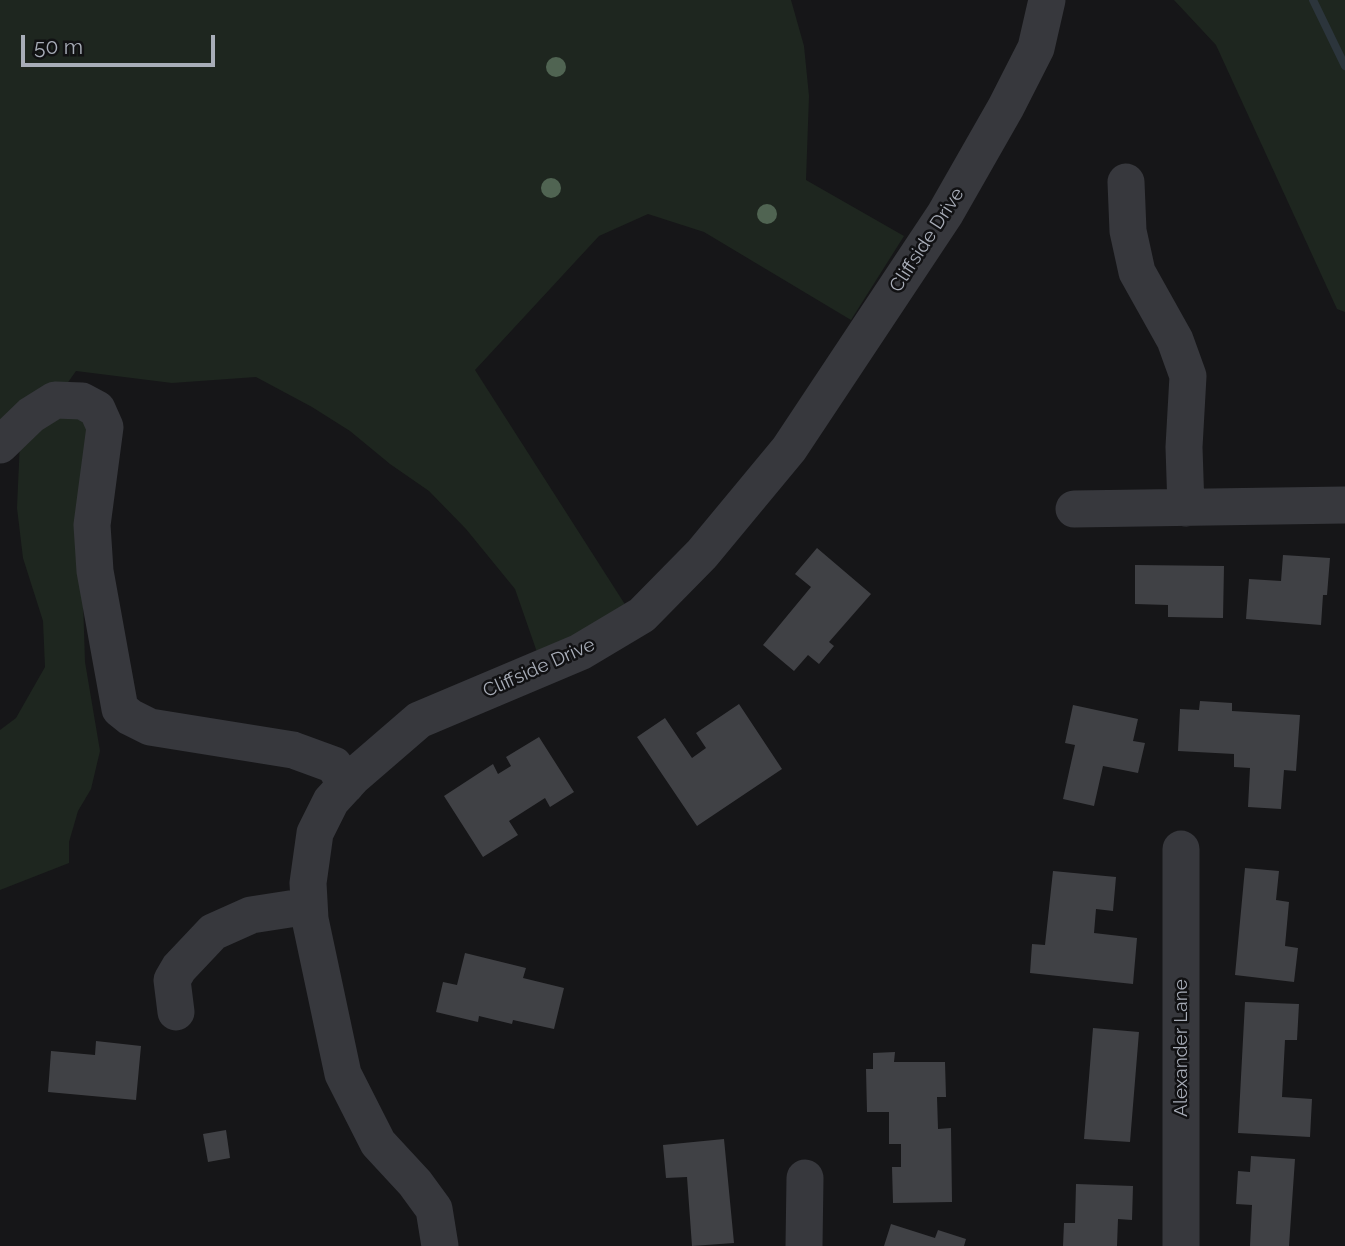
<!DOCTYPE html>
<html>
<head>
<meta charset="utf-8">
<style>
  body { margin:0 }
  #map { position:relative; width:1345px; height:1246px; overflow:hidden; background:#161618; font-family:Raleway,sans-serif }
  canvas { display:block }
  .scale { position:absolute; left:21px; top:35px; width:194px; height:32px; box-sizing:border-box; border:4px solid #a8adb8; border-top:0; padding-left:9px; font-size:21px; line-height:24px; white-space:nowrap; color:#a8adb8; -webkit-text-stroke:5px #111113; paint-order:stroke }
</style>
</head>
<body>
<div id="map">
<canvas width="1345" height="1246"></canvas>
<div class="scale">50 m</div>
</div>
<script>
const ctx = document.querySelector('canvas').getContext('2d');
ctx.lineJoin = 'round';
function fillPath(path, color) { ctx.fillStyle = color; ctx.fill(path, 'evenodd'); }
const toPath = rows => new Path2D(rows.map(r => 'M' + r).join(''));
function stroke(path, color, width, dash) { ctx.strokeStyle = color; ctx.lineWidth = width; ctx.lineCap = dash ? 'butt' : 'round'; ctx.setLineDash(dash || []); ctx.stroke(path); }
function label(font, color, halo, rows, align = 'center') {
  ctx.font = font + ' Raleway,sans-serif'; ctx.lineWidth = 5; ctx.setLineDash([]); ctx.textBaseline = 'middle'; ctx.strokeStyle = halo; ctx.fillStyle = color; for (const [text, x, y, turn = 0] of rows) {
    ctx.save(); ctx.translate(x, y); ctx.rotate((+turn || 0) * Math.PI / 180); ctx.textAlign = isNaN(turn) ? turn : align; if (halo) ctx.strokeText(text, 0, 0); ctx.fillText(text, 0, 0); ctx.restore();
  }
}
fillPath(toPath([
  [0,0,791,0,804,46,809,96,806,180,904,236,851,320,704,232,648,214,599,236,475,370,626,606,538,655,515,589,466,529,429,491,390,464,350,431,312,407,256,377,172,383,76,371,64,388,87,421,83,600,85,662,100,751,91,789,78,811,69,842,69,863,0,890,0,730,16,718,45,667,43,621,23,558,17,508,20,441,0,436],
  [1174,0,1345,0,1345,312,1337,309,1216,45]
]), '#1e261f');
stroke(toPath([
  [1313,0,1345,66]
]), '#2c353c', 8);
fillPath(toPath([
  [817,548,871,594,829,642,834,646,819,664,808,655,794,671,763,645,811,587,795,574],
  [1283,555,1330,558,1327,595,1323,595,1321,625,1246,619,1249,579,1281,581],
  [1135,565,1224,566,1223,618,1168,617,1168,605,1135,604],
  [1200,701,1232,703,1232,711,1300,715,1296,771,1284,770,1281,809,1248,807,1250,768,1234,767,1234,754,1178,751,1180,709,1199,710],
  [739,704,782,769,697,826,637,737,665,718,692,758,706,748,696,733],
  [1073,705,1138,719,1133,741,1145,743,1138,773,1103,766,1094,806,1063,799,1075,745,1065,743],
  [539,737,574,792,550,807,545,798,509,821,518,835,483,857,444,796,493,764,498,774,511,766,506,757],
  [1245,868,1279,871,1276,900,1289,902,1285,946,1298,948,1294,982,1235,975],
  [1053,871,1116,877,1113,911,1096,909,1094,933,1137,938,1133,984,1030,973,1032,944,1045,945],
  [465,953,526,968,523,978,564,988,554,1029,513,1020,512,1024,479,1016,478,1022,436,1012,443,982,457,985],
  [1245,1002,1299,1004,1297,1040,1285,1040,1282,1097,1312,1099,1310,1137,1238,1133],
  [1093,1028,1139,1032,1130,1142,1084,1139],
  [96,1041,141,1046,136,1100,48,1092,51,1051,95,1055],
  [895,1052,894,1062,945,1062,946,1097,937,1097,938,1129,951,1128,952,1202,893,1203,892,1167,901,1167,901,1144,889,1144,889,1112,867,1112,866,1069,873,1069,873,1053],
  [226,1130,230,1158,208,1162,203,1134],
  [724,1139,734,1243,692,1246,687,1177,666,1178,663,1145],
  [1251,1156,1295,1159,1289,1246,1250,1246,1252,1205,1236,1204,1238,1171,1250,1172],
  [1076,1184,1133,1186,1132,1220,1118,1219,1117,1246,1063,1246,1064,1223,1075,1223],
  [891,1224,935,1238,938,1230,966,1239,964,1246,884,1246]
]), '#404145');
stroke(toPath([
  [1126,182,1128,231,1137,272,1175,340,1188,376,1184,447,1186,508],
  [0,445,31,415,55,400,82,401,97,409,105,427,92,525,95,571,120,709,130,717,150,727,293,750,334,765,346,785],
  [1074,509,1345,505],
  [176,1012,172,980,179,968,213,932,251,915,309,906],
  [440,1246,434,1209,415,1183,378,1143,343,1074,310,919,308,883,315,833,331,801,353,777,419,720,580,652,642,615,702,554,789,449,945,214,1006,107,1036,48,1047,0],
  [804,1246,805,1178],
  [1181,1246,1181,849]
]), '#37383d', 37);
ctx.fillStyle = '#506452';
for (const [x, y] of [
  [556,67],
  [551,188],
  [767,214]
]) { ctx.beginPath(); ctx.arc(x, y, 10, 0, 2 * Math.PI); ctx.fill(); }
label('19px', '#a8adb8', '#111113', [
  ["Cliffside Drive",927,240,-57],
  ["Cliffside Drive",539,668,-24],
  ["Alexander Lane",1181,1048,-90]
]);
</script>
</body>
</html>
